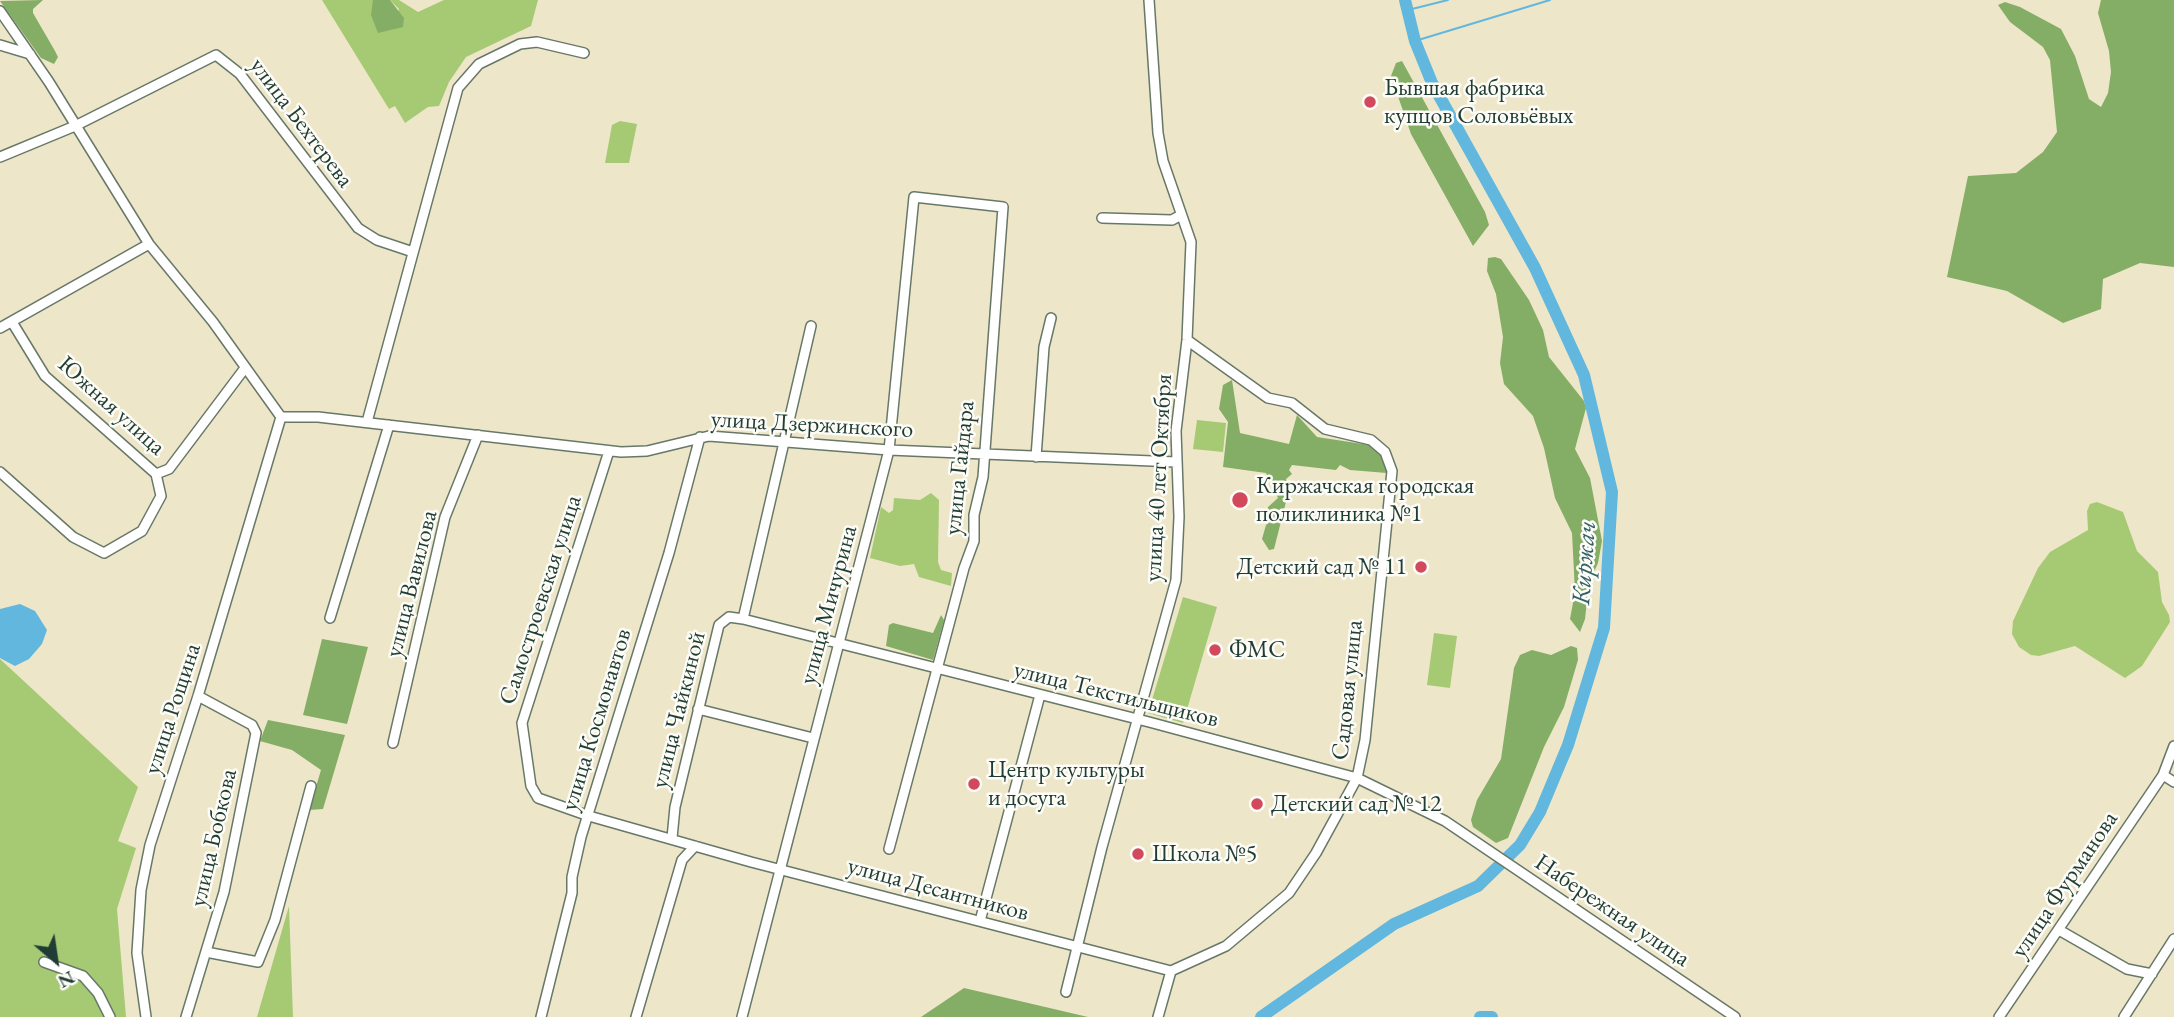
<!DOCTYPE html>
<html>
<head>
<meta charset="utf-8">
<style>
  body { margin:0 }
  #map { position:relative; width:2174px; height:1017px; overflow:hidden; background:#eee6c9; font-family:"EB Garamond",serif }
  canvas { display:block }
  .north { position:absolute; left:21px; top:926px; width:70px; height:70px; -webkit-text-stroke:5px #fdfcf7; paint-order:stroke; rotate:151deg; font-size:19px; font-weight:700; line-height:28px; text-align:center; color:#1f3d34 }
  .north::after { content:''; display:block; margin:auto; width:24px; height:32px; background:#1f3d34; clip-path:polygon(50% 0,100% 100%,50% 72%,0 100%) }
</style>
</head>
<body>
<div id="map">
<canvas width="2174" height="1017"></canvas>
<div class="north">N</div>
</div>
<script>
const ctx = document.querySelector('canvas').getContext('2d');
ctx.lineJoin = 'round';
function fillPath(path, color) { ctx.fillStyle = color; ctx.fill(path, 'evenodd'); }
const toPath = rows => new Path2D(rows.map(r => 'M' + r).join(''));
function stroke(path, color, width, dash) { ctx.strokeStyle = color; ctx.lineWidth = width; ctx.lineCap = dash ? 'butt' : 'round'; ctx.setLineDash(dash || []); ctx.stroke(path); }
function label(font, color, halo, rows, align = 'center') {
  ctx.font = font + ' "EB Garamond",serif'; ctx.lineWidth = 5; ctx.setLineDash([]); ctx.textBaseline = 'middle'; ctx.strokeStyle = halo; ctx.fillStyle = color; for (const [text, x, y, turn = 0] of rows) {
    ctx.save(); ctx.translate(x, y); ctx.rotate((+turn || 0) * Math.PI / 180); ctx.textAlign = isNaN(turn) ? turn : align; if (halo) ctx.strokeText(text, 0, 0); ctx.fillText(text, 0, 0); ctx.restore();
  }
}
fillPath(toPath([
  [322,0,373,0,386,31,392,27,399,9,390,0,399,0,418,12,444,0,538,0,531,26,466,57,449,82,439,106,428,107,405,123,395,106,389,109],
  [620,121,637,124,629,163,605,163,612,125],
  [1197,420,1226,423,1223,452,1193,449],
  [931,493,939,500,938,562,941,570,952,573,951,586,919,577,914,564,900,566,870,558,881,507,889,513,893,510,894,498,920,500],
  [2097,502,2123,512,2137,551,2158,572,2162,602,2169,615,2170,622,2142,666,2125,678,2075,646,2039,656,2031,655,2019,647,2012,634,2013,621,2038,568,2050,552,2088,530,2087,511,2090,504],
  [1183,597,1217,607,1183,723,1148,713],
  [1434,633,1457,636,1450,688,1427,685],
  [0,659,138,787,118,841,136,848,117,909,126,1017,0,1017],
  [289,906,293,1017,257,1017]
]), '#a6c973');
fillPath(toPath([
  [43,0,33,9,33,13,55,51,58,57,54,64,41,58,0,1],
  [373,0,390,0,404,18,403,27,378,33,371,15],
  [2101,0,2174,0,2174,267,2140,263,2103,279,2101,309,2063,323,2007,291,1947,277,1968,176,2016,173,2043,152,2057,132,2050,60,2043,47,2010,22,1998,5,2005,2,2020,7,2061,29,2075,56,2089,99,2101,107,2108,93,2111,72,2109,51,2098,13],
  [1402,61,1485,212,1489,225,1473,246,1411,134,1391,76,1396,63],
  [1495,257,1501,259,1529,300,1543,330,1549,357,1584,401,1586,408,1575,449,1590,478,1602,541,1598,563,1589,583,1585,619,1580,632,1570,619,1575,592,1572,533,1555,498,1544,448,1533,416,1504,384,1500,363,1503,337,1496,294,1487,271,1488,258],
  [1232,380,1240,433,1289,444,1297,415,1317,437,1376,446,1383,455,1387,473,1350,470,1340,465,1336,470,1292,465,1289,470,1292,474,1286,479,1289,490,1274,549,1269,550,1262,539,1266,525,1273,519,1267,512,1268,507,1278,498,1266,473,1223,467,1228,422,1219,409,1223,385],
  [941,615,944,620,933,660,886,646,889,625,893,623,933,633],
  [322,639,368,647,347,724,303,715],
  [1571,646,1577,648,1578,660,1564,707,1544,747,1508,838,1496,843,1473,827,1471,820,1477,800,1501,759,1514,668,1520,655,1532,650,1551,655],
  [268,720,345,735,323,809,309,810,321,770,292,750,260,741],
  [964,988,1088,1017,921,1017]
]), '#84ad65');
fillPath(toPath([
  [20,604,35,611,47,630,42,644,29,659,15,666,0,658,0,609]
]), '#61b7dd');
stroke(toPath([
  [1408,10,1448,0],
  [1415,41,1550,0]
]), '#61b7dd', 2);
stroke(toPath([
  [1261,1017,1394,924,1478,886,1520,845,1540,812,1568,745,1604,628,1612,492,1584,375,1535,268,1432,83,1415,41,1405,0],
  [1480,1017,1492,1017]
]), '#61b7dd', 12);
const minor = toPath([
  [0,11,49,82,149,244,213,322,281,417],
  [0,45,30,54],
  [0,157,75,126,216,55,240,74,358,228,377,240,413,252],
  [1102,218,1172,220,1181,215],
  [12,322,45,376,156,474,169,469,245,368],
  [0,328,149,244],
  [281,417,318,417,621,452,647,451,709,436,889,450,1176,462],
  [367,422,458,88,479,64,520,44,537,42,584,53],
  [609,451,522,723,531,786,538,798,589,816,751,862,1171,971],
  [1036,457,1044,347,1051,318],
  [0,472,73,537,104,553,142,531,161,496,156,474],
  [330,618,389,425],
  [743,619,1149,722,1357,778,1445,821,1735,1017],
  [698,709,813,738],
  [393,743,445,517,478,435],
  [2163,775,2174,782],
  [672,838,675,807,719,625,729,617,743,619,811,326],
  [980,921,1040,695],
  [2059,930,2127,969,2152,974],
  [206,952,258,962,275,920,311,786],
  [44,962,83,976,98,993,110,1017],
  [1066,992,1102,847,1176,580,1179,517,1176,431,1187,340,1191,242,1163,161,1158,133,1149,0],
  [146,1017,137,953,141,890,150,845,198,696,281,417],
  [186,1017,224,892,256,733,252,725,198,696],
  [541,1017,572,893,572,877,581,837,669,553,700,437],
  [636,1017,682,860,695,846],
  [742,1017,889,450,914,197,1003,207,983,477,974,515,974,541,964,568,889,849],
  [1158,1017,1171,971,1226,946,1289,893,1316,853,1357,778,1365,740,1392,471,1385,452,1371,440,1325,429,1292,403,1268,398,1187,340],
  [1999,1017,2163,775,2174,746],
  [2124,1017,2174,939]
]);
stroke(minor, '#677868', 12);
stroke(minor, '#fff', 9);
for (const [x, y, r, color] of [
  [1370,102,7,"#d1495b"],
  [1240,500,9,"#d1495b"],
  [1421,567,7,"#d1495b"],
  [1215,650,7,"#d1495b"],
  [974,784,7,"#d1495b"],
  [1257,804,7,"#d1495b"],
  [1138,854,7,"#d1495b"]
]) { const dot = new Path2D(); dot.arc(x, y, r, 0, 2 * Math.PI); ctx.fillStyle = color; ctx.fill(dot); stroke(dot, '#fdfcf7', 2.5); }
label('24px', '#1f3d34', '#fdfcf7', [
  ["Бывшая фабрика",1384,88],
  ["купцов Соловьёвых",1384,116],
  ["Киржачская городская",1256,486],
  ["поликлиника №1",1256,514],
  ["Детский сад № 11",1407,567,"right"],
  ["ФМС",1229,650],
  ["Центр культуры",988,770],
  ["и досуга",988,798],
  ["Детский сад № 12",1271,804],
  ["Школа №5",1152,854]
], 'left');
label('24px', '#1f3d34', '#fdfcf7', [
  ["улица Бехтерева",301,123,53],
  ["Южная улица",111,406,42],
  ["улица Дзержинского",812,425,3],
  ["улица Гайдара",960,468,-84],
  ["улица 40 лет Октября",1159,478,-87],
  ["улица Вавилова",412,584,-76],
  ["Самостроевская улица",541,600,-72],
  ["улица Мичурина",829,605,-75],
  ["Садовая улица",1348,690,-84],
  ["улица Текстильщиков",1116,695,14],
  ["улица Рощина",173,709,-72],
  ["улица Чайкиной",679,710,-76],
  ["улица Космонавтов",597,720,-73],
  ["улица Бобкова",214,838,-77],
  ["улица Фурманова",2065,885,-56],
  ["улица Десантников",938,890,15],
  ["Набережная улица",1612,911,34]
]);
label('italic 26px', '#336267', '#fdfcf7', [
  ["Киржач",1585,563,-86]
]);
</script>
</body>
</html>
